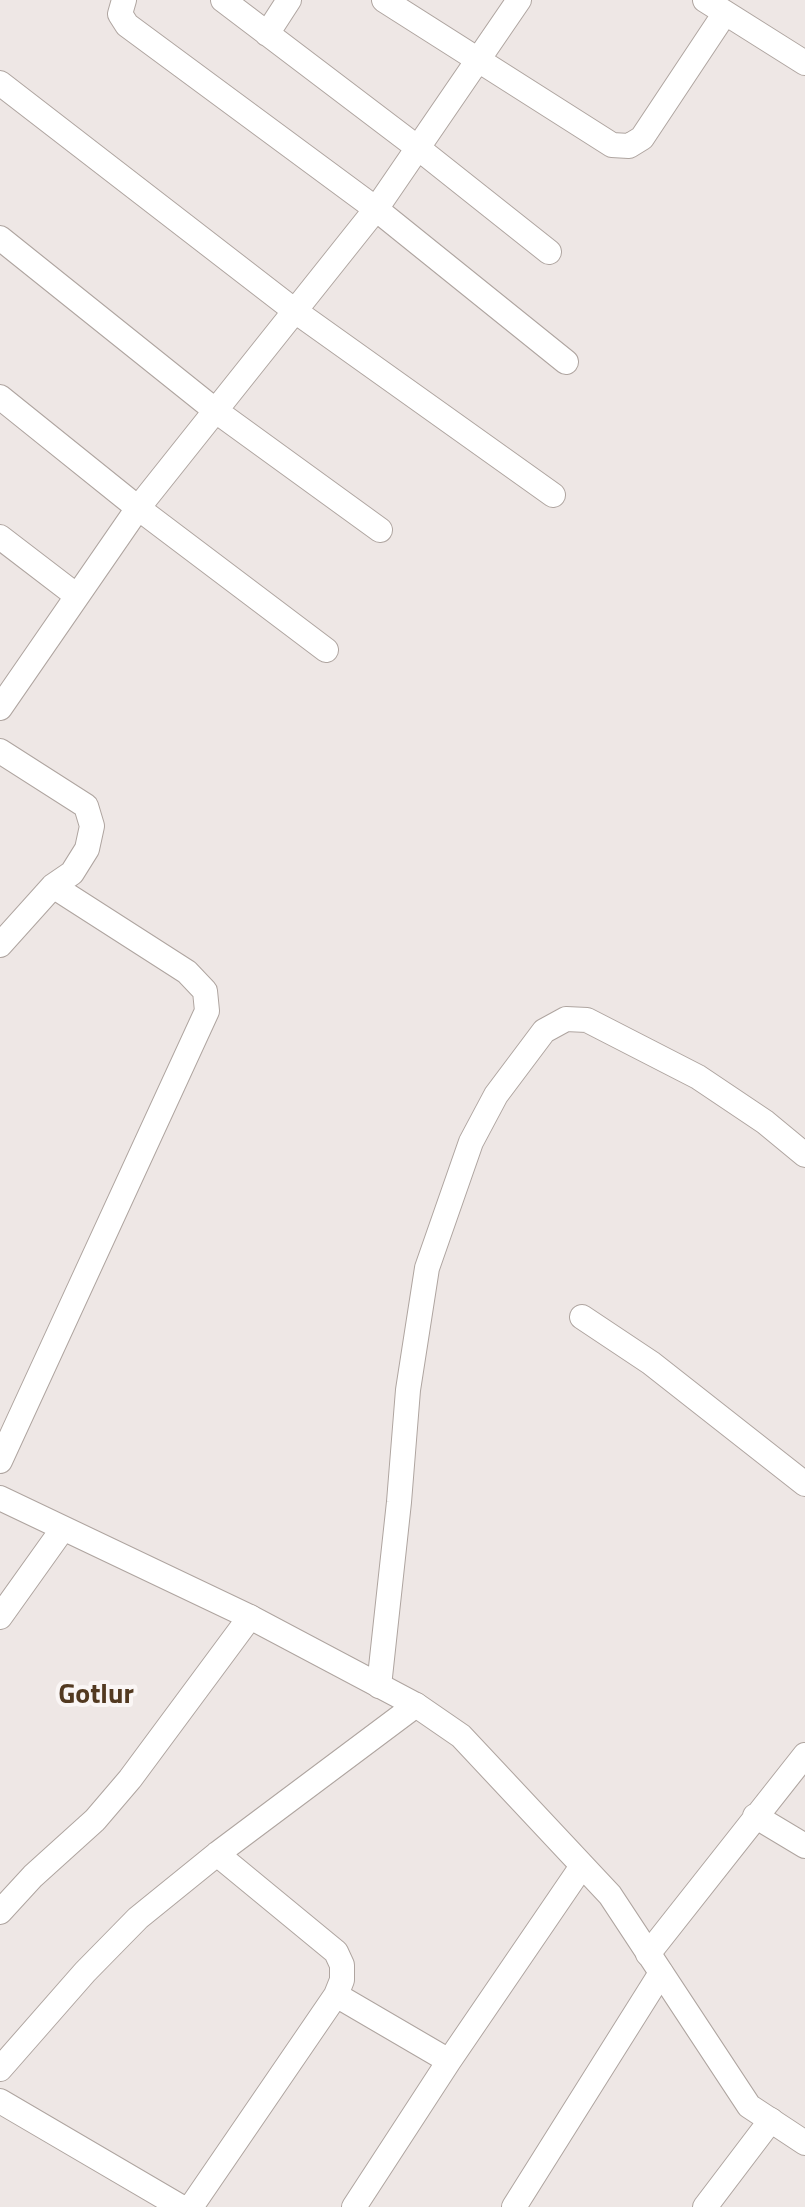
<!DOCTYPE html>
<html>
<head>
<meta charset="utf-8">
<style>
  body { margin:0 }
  canvas { display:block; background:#eee7e5 }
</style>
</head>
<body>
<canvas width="805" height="2207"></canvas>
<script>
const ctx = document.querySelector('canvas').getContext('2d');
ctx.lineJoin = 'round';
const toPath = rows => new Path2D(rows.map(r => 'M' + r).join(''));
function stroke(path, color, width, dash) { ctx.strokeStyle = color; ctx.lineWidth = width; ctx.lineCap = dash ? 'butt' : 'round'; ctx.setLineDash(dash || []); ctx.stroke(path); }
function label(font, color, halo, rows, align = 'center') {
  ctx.font = font + ' "Titillium Web",sans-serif'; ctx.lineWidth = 8; ctx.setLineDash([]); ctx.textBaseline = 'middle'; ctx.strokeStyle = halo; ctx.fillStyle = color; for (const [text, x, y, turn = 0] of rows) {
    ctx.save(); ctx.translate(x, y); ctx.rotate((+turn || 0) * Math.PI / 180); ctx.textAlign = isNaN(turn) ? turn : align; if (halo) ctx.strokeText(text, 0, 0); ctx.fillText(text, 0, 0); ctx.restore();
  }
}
const minor = toPath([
  [124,0,120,14,127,25,376,209,566,362],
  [223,0,418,148,549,252],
  [384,0,612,145,629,146,642,138,725,13],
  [705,0,805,63],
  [267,34,289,0],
  [0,83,295,311,553,495],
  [0,238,216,411,380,530],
  [0,397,138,508,326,650],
  [0,537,77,596],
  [0,708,138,508,376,209,519,0],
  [0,751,86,806,92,826,87,849,72,873,53,886,0,945],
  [582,1317,651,1363,805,1484],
  [0,1461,207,1011,205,991,187,972,53,886],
  [0,1617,62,1530],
  [379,1686,399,1502,408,1390,427,1268,471,1142,496,1095,544,1031,566,1019,587,1020,698,1077,765,1122,805,1155],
  [755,1816,805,1846],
  [0,1912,33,1876,95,1820,130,1779,250,1617],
  [648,1954,805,1755],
  [336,1995,449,2061],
  [0,2069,85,1972,138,1918,217,1854,416,1705],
  [0,2101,181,2207],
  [191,2207,336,1995,342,1980,342,1965,336,1952,217,1854],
  [354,2207,449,2061,582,1866],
  [514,2207,661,1973],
  [705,2207,771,2120]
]);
const tertiary = toPath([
  [0,1498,250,1617,416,1705,461,1736,610,1895,749,2106,805,2143]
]);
stroke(minor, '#afa5a0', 26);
stroke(tertiary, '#afa5a0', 26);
stroke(minor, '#fff', 24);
stroke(tertiary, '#fff', 24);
label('bold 28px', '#523920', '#faf6f5', [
  ["Gotlur",96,1696]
]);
</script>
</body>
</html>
